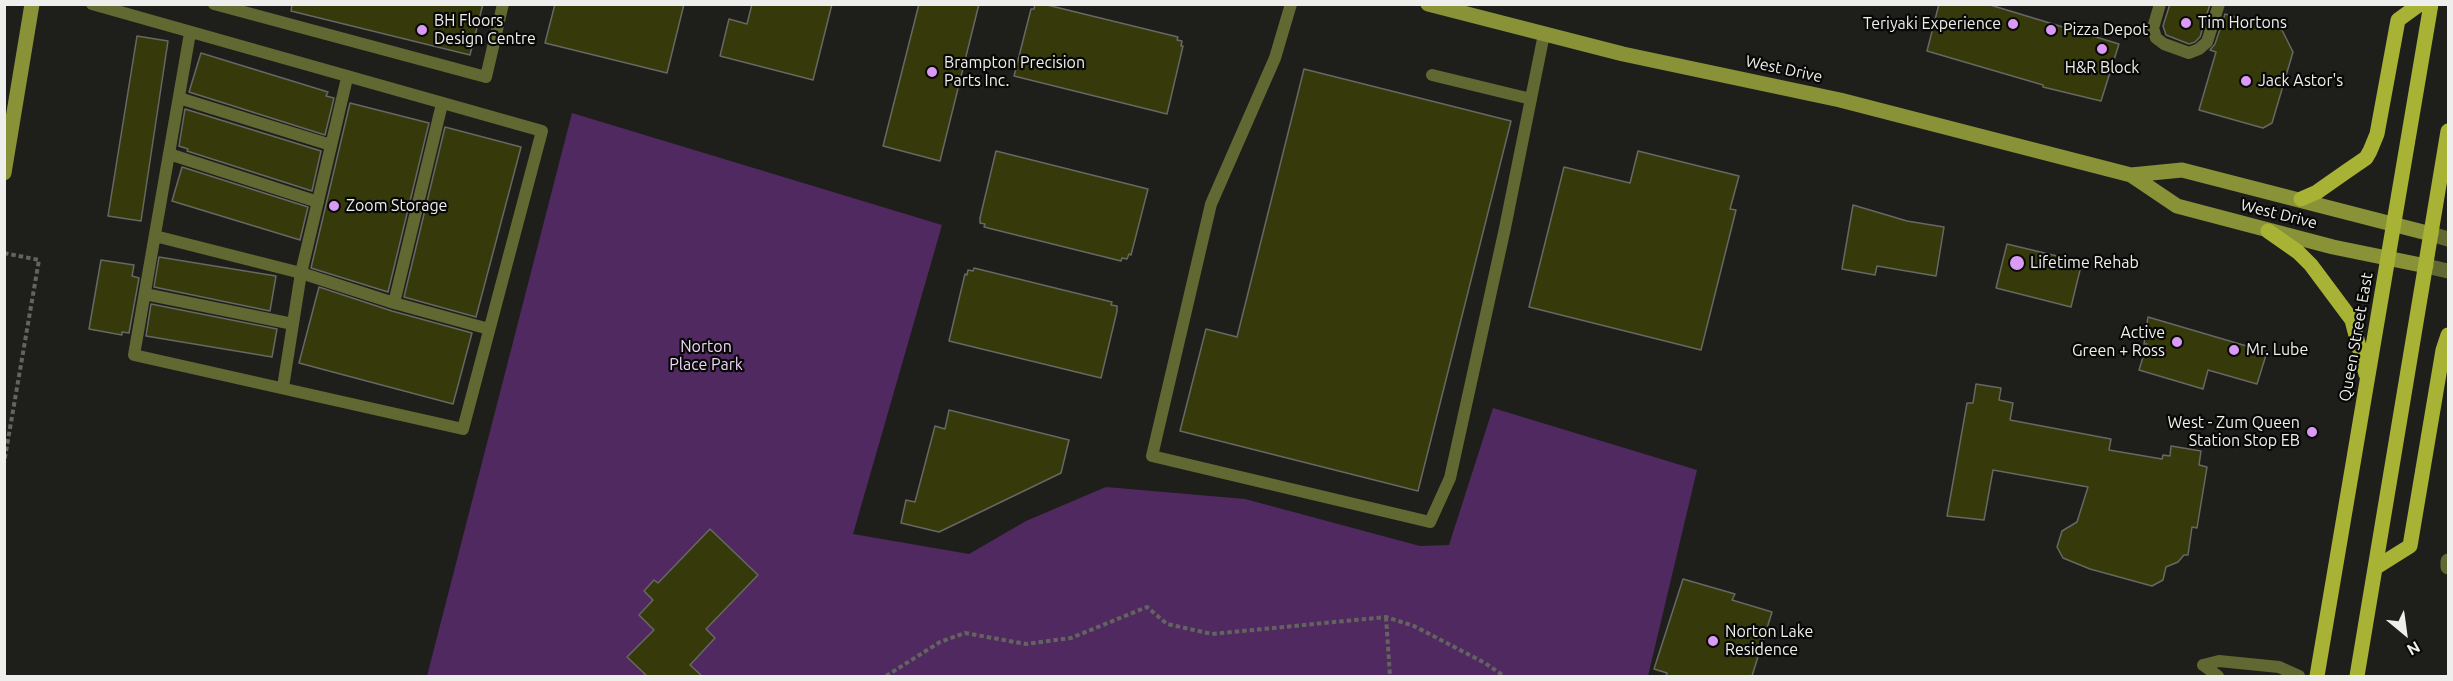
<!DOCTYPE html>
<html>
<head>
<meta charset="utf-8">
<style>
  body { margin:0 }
  #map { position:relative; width:2453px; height:681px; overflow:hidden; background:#1e1f1b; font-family:Ubuntu,sans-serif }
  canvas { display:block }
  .frame { position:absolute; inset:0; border:6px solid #eeeeec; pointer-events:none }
  .north { position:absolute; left:2375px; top:603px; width:60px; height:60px; -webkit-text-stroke:4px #080807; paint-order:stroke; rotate:151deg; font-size:16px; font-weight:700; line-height:24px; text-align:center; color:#eeeeec }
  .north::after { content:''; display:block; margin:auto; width:21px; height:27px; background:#eeeeec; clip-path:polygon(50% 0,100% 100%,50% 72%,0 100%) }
</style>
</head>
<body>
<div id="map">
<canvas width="2453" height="681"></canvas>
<div class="frame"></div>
<div class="north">N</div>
</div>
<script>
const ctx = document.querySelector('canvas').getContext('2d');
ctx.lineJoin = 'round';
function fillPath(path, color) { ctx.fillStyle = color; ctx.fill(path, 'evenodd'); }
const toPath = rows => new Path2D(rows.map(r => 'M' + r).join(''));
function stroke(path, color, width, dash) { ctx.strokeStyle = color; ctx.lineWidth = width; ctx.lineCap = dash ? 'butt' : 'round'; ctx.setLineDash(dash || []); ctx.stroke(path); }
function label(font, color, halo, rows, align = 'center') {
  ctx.font = font + ' Ubuntu,sans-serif'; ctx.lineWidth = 4.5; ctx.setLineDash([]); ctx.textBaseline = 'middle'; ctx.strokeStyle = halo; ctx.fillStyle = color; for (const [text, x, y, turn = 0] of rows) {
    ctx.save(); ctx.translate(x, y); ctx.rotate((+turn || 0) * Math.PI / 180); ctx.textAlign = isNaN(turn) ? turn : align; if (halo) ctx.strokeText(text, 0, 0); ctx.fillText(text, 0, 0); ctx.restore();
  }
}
fillPath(toPath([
  [572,113,942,225,853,534,969,554,1026,521,1106,487,1245,499,1420,546,1449,545,1493,408,1697,470,1648,676,427,676]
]), '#502960');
const building = toPath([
  [292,4,483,4,470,55,291,11,292,4],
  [555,4,684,4,667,73,545,43,555,4],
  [752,4,832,4,813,80,720,56,729,19,747,24,752,4],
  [919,4,979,4,940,161,883,146,919,4],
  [1035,4,1043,4,1178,37,1177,40,1182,41,1181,46,1183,46,1167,114,1014,76,1031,9,1034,9,1035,4],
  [1939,4,1987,4,2119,44,2101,101,2043,87,2043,85,1927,51,1939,4],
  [2170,4,2210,4,2200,37,2195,42,2189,44,2166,35,2163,26,2170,4],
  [2225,14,2282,30,2293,52,2272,123,2263,128,2199,110,2216,52,2210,50,2215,44,2225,14],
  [137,36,168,41,141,221,108,216,137,36],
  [201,53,328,92,326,96,334,98,325,135,189,92,201,53],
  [1304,69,1511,121,1418,491,1180,431,1206,329,1237,337,1304,69],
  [350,103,429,123,388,292,311,268,350,103],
  [185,109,321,151,312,191,187,151,188,149,179,146,185,109],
  [445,127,521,147,476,317,404,297,445,127],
  [996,151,1148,189,1131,255,1129,254,1127,259,1122,258,1121,261,984,227,985,224,980,223,980,218,996,151],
  [1638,151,1739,176,1730,209,1736,210,1701,350,1529,307,1564,167,1630,183,1638,151],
  [182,167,308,207,300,240,172,201,182,167],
  [1853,205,1907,221,1944,227,1936,276,1877,266,1875,275,1842,269,1853,205],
  [2007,244,2082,262,2071,307,1996,288,2007,244],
  [159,257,276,276,270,311,154,287,159,257],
  [101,260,134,265,132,276,139,278,129,333,122,332,122,335,89,329,101,260],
  [974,268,1112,302,1111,305,1117,306,1117,311,1101,378,949,341,965,274,967,275,968,270,973,271,974,268],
  [319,287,392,311,472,333,453,404,299,363,319,287],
  [151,304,277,329,272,357,146,336,151,304],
  [2148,317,2267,352,2257,384,2208,370,2203,389,2139,370,2147,344,2144,344,2148,317],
  [1976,384,2001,388,1999,400,2013,403,2010,420,2111,439,2109,450,2162,459,2163,455,2170,456,2171,446,2201,451,2199,465,2207,467,2197,528,2192,527,2188,555,2184,555,2178,562,2166,567,2163,580,2152,586,2090,569,2063,558,2057,547,2062,531,2077,522,2088,487,1993,470,1984,520,1947,516,1967,403,1973,403,1976,384],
  [949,410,1069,440,1061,473,939,532,901,523,906,500,915,502,935,426,945,429,949,410],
  [710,529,758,575,706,629,715,638,690,665,702,676,647,676,627,657,654,630,639,615,653,600,644,591,654,580,658,583,710,529],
  [1683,579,1735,594,1732,600,1772,612,1752,676,1666,676,1667,673,1654,669,1683,579]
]);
fillPath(building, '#363a0a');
stroke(building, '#676864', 1.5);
stroke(toPath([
  [4,253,39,260,4,463],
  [1386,617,1390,676],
  [886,676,940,642,965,633,1026,644,1071,638,1147,607,1167,624,1212,634,1386,617,1414,626,1485,663,1504,676]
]), '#636460', 4, [4.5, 3]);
stroke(toPath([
  [92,4,542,131,463,429,134,355,190,33],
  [214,4,486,77,503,4],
  [1291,4,1275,58,1211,204,1152,456,1430,522,1450,478,1505,228,1544,34],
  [2160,4,2153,28,2156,38,2164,44,2189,53,2199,49,2207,42,2219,4],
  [1432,75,1531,99],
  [179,98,331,145],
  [169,154,318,202],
  [155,236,301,273,394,303,489,329],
  [145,294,293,324],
  [394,303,442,104],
  [283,387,301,273,347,78],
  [2203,665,2219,661,2279,667,2299,676],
  [2203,665,2218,676]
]), '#626832', 12);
stroke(toPath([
  [2431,234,2448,239],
  [2426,266,2448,271],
  [2448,561,2448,567]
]), '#626832', 15);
stroke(toPath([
  [1428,4,1623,54,1840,100,2131,175,2182,170,2431,234],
  [4,173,32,4],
  [2131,175,2177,206,2333,247,2426,266]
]), '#899236', 15);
stroke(toPath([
  [2301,199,2317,192,2347,171,2366,158,2370,151,2377,134,2398,20,2420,4],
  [2268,231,2298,252,2311,265,2352,320,2366,374],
  [2375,568,2410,546,2443,350,2448,335],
  [2317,676,2431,4],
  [2357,676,2448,131]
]), '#a8b335', 15);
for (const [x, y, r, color] of [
  [2186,23,6,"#da9af6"],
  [2013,24,6,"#da9af6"],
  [422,30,6,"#da9af6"],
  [2051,30,6,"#da9af6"],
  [2102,49,6,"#da9af6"],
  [932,72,6,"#da9af6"],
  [2246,81,6,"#da9af6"],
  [334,206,6,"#da9af6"],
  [2017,263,8,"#da9af6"],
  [2177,342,6,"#da9af6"],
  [2234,350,6,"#da9af6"],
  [2312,432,6,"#da9af6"],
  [1713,641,6,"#da9af6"]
]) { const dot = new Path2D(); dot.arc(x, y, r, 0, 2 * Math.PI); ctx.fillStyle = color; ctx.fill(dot); stroke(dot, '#080807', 2); }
label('16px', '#eeeeec', '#080807', [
  ["BH Floors",434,21],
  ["Design Centre",434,39],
  ["Tim Hortons",2198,23],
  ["Teriyaki Experience",2001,24,"right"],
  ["Pizza Depot",2063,30],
  ["Brampton Precision",944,63],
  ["Parts Inc.",944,81],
  ["H&R Block",2102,68,"center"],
  ["Jack Astor's",2258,81],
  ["Zoom Storage",346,206],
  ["Lifetime Rehab",2030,263],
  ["Active",2165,333,"right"],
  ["Green + Ross",2165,351,"right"],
  ["Mr. Lube",2246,350],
  ["West - Zum Queen",2300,423,"right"],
  ["Station Stop EB",2300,441,"right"],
  ["Norton Lake",1725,632],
  ["Residence",1725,650]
], 'left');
label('16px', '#eeeeec', '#080807', [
  ["West Drive",1784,69,12],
  ["West Drive",2279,214,14],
  ["Queen Street East",2356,337,-80]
]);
label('16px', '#efd5fa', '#080807', [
  ["Norton",706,347],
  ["Place Park",706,365]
]);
</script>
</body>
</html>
